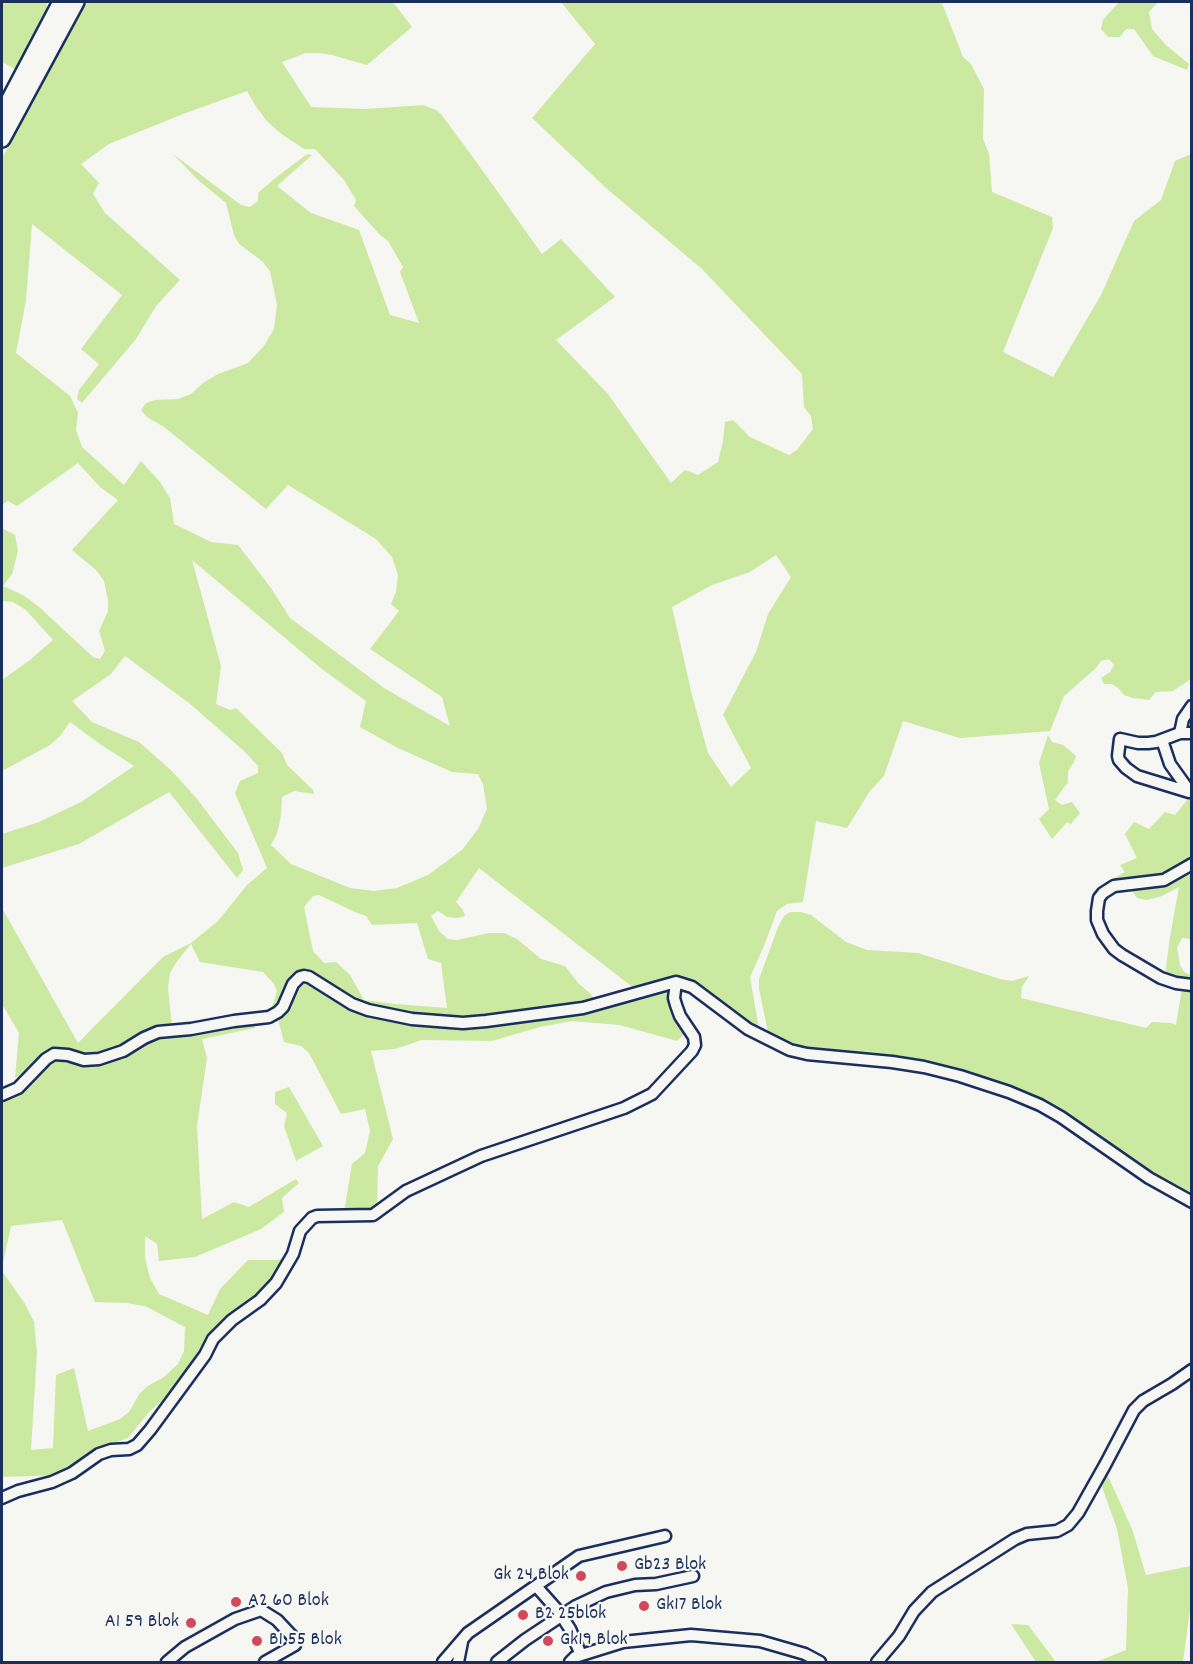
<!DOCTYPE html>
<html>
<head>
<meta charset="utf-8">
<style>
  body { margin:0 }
  #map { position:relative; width:1193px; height:1664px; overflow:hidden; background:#f6f6f2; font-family:Dekko,sans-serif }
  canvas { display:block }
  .frame { position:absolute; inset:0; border:3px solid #1b2f5e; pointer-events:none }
</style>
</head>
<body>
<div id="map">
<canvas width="1193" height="1664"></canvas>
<div class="frame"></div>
</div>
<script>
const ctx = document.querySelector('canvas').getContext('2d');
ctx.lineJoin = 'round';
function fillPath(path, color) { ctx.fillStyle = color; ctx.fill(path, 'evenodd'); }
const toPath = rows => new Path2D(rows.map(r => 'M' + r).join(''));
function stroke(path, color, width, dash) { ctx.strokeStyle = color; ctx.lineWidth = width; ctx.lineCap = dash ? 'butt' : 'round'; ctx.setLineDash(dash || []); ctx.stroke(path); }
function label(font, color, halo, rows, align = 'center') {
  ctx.font = font + ' Dekko,sans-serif'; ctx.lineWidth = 4.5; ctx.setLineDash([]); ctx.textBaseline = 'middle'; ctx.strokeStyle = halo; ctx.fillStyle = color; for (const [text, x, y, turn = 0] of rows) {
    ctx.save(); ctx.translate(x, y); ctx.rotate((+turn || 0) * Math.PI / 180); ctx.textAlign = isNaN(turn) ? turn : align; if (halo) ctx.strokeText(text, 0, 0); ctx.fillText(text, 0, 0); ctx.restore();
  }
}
fillPath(toPath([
  [2,2,45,2,47,4,47,8,15,69,2,62],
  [87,2,393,2,412,27,367,65,332,55,319,53,306,53,282,62,311,107,366,109,423,105,436,110,441,114,480,167,542,254,561,239,615,297,556,340,608,394,671,483,685,470,698,475,718,462,723,441,725,422,733,420,750,437,789,455,797,450,813,429,811,416,804,407,802,374,702,269,606,188,532,118,595,44,561,2,950,2,942,3,963,57,971,64,984,89,983,139,989,154,992,192,1052,217,1053,228,1003,352,1053,377,1101,295,1134,221,1161,200,1175,161,1191,154,1191,679,1173,691,1156,692,1149,700,1133,698,1124,695,1118,688,1112,684,1104,684,1101,678,1110,672,1114,665,1109,659,1101,661,1096,668,1064,696,1050,731,960,738,903,721,884,776,870,791,847,828,816,821,803,902,787,904,777,911,764,946,750,977,759,1029,757,1030,701,988,685,979,676,977,635,989,479,868,456,902,463,910,465,916,458,918,447,917,438,911,431,916,439,931,448,939,457,940,489,933,504,933,517,939,541,959,565,966,579,984,590,993,596,1001,459,1019,418,1016,363,1006,308,972,294,975,289,981,281,1004,271,1011,277,991,274,984,263,972,200,962,191,944,178,960,170,973,168,988,172,1027,123,1047,93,1057,65,1051,32,1067,15,1078,19,1033,2,1004,2,908,78,1043,163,957,191,943,218,921,247,885,267,868,235,793,240,781,258,773,258,766,244,751,189,703,125,656,111,674,72,701,92,722,139,742,172,771,197,799,238,853,243,870,237,878,169,792,79,844,2,868,2,834,39,822,81,802,134,766,100,744,70,722,61,735,50,745,2,771,2,680,30,660,53,640,26,610,13,602,2,601,2,528,15,535,18,551,12,574,3,586,23,595,38,606,93,657,100,659,105,651,99,631,108,611,108,600,104,581,97,571,72,550,118,500,100,487,78,463,17,506,8,501,2,505,2,158],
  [247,91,255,105,266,120,280,133,304,149,315,149,344,180,356,200,354,206,380,235,388,241,403,267,400,272,419,323,390,315,359,230,311,213,277,186,312,155,307,154,273,180,258,193,258,201,250,207,241,205,173,154,198,180,226,203,234,235,239,244,262,261,270,271,277,305,274,329,264,346,248,363,218,374,203,383,191,394,178,399,155,400,146,403,141,410,147,417,164,427,266,509,288,485,376,539,392,557,398,575,396,592,391,604,399,611,370,649,442,697,450,726,384,688,290,618,271,588,238,545,211,542,174,524,170,498,160,482,141,461,124,485,82,447,76,430,78,413,70,396,16,353,26,300,32,224,122,295,81,349,99,364,79,390,77,399,82,403,136,339,156,306,180,280,105,213,93,194,99,183,81,164,109,144,183,114],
  [776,555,791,577,768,614,756,652,723,715,751,768,731,787,708,753,692,695,672,607,712,585,750,572],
  [192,560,322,669,366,701,360,727,398,748,452,772,478,774,483,784,487,809,478,829,462,850,428,875,397,888,374,891,350,888,291,864,271,845,277,834,281,815,282,797,294,791,314,794,313,790,287,765,282,753,236,708,230,710,216,704,221,666],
  [319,895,355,912,366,916,372,925,417,923,428,959,441,963,447,1008,395,1004,364,1000,350,975,336,962,324,963,313,951,304,907,313,896],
  [1119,2,1158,2,1149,12,1152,29,1166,45,1189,64,1187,70,1153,56,1134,29,1126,29,1120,37,1108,37,1101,29,1103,20],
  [1048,735,1052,742,1063,745,1076,756,1074,762,1068,771,1068,782,1055,800,1062,805,1072,802,1080,813,1071,824,1067,822,1052,839,1039,819,1049,809,1039,763],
  [1188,799,1191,800,1191,859,1161,877,1126,879,1103,884,1125,872,1120,865,1137,858,1125,834,1134,822,1149,829,1165,812,1175,815],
  [1191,869,1191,939,1182,938,1177,948,1180,965,1184,972,1191,975,1191,980,1177,979,1165,975,1170,937,1179,887,1162,896,1147,900,1137,898,1130,888,1158,886,1168,883],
  [790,912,801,912,811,915,846,942,867,950,918,953,1000,979,1012,981,1029,976,1022,987,1021,998,1146,1028,1152,1022,1171,1023,1176,1025,1182,988,1191,990,1191,1198,1150,1173,1074,1121,955,1071,804,1050,771,1037,768,1032,759,989,759,979,778,927,784,916],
  [302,981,307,981,348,1007,474,1025,673,986,688,1030,677,1041,620,1025,572,1021,540,1027,492,1041,422,1040,395,1049,371,1051,393,1139,378,1166,377,1209,344,1212,352,1164,365,1153,370,1131,365,1109,341,1114,309,1053,301,1046,284,1042,278,1019,289,1008,295,989],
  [254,1023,255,1028,202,1039,207,1058,197,1126,202,1219,234,1202,249,1207,296,1179,299,1183,282,1198,284,1212,261,1229,195,1257,159,1261,157,1244,145,1236,145,1258,150,1278,159,1294,208,1315,220,1289,248,1260,277,1260,285,1258,271,1283,200,1356,173,1392,150,1411,128,1438,104,1447,61,1475,2,1477,2,1271,25,1304,34,1322,37,1352,31,1450,53,1448,56,1375,74,1368,88,1431,120,1419,129,1412,140,1393,148,1386,164,1377,178,1364,184,1351,185,1327,145,1306,127,1303,95,1302,62,1220,11,1226,2,1268,2,1099,49,1061,56,1058,98,1065,112,1062,140,1046,158,1039],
  [289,1087,323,1146,296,1161,284,1126,287,1113,275,1104,275,1092],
  [1107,1474,1132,1529,1146,1575,1191,1566,1191,1602,1183,1662,1096,1662,1126,1650,1128,1588,1117,1529,1101,1484],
  [1011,1624,1028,1625,1056,1662,1036,1662]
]), '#cbe9a1');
const minor = toPath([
  [1180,733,1183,719,1192,706],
  [1162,740,1170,764,1190,792],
  [1189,792,1137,776,1126,768,1119,760,1118,756,1120,739,1138,743,1148,743,1156,742,1180,733,1192,733],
  [1192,864,1164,880,1114,886,1103,893,1099,898,1097,911,1097,920,1103,934,1114,949,1122,955,1161,978,1176,983,1192,985],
  [2,1095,18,1088,46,1059,54,1054,68,1055,84,1060,99,1059,123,1051,144,1038,158,1032,191,1029,234,1021,269,1017,278,1012,283,1007,293,984,300,977,304,976,309,977,352,1004,368,1010,412,1019,463,1023,486,1021,583,1008,676,982,692,987,748,1029,790,1050,807,1054,892,1062,924,1067,960,1076,1009,1092,1040,1105,1061,1117,1149,1178,1192,1202],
  [2,1498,18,1491,52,1482,72,1473,99,1454,111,1450,129,1449,137,1445,150,1430,205,1355,213,1339,232,1320,260,1300,276,1283,293,1254,300,1231,312,1218,317,1216,373,1215,406,1191,481,1156,624,1108,652,1094,692,1051,695,1045,694,1037,680,1016,676,1005,674,998,676,982],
  [536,1586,559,1612,570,1629,581,1655],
  [167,1662,185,1647,235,1619,261,1610,277,1620,292,1636,295,1645,265,1662],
  [443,1662,468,1633,579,1556,665,1536],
  [458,1662,462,1642],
  [497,1662,525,1640,576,1606,606,1592,635,1585,656,1584,693,1576],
  [570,1662,575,1657,623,1642,691,1635,760,1641,805,1654,820,1662],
  [877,1662,899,1636,914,1611,932,1592,1015,1539,1027,1534,1057,1531,1068,1525,1078,1513,1105,1465,1134,1410,1143,1401,1172,1384,1192,1370]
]);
const highway = toPath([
  [2,114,61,2],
  [2,139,76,2]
]);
stroke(minor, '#1b2f5e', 15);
stroke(highway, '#1b2f5e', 20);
stroke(minor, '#f6f6f2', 10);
stroke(highway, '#f6f6f2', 15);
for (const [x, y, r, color] of [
  [622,1566,6,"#d1495b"],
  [581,1576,6,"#d1495b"],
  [236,1602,6,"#d1495b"],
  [644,1606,6,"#d1495b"],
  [523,1615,6,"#d1495b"],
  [191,1623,6,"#d1495b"],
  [257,1641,6,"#d1495b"],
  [548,1641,6,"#d1495b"]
]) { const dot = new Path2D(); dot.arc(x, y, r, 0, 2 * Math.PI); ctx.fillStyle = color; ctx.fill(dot); stroke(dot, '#f6f6f2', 2); }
label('20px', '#1b2f5e', '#f6f6f2', [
  ["Gb23 Blok",634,1566],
  ["Gk 24 Blok",569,1576,"right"],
  ["A2 60 Blok",248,1602],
  ["Gk17 Blok",656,1606],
  ["B2 25blok",535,1615],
  ["A1 59 Blok",179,1623,"right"],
  ["B1 55 Blok",269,1641],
  ["Gk19 Blok",560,1641]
], 'left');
</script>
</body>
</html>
